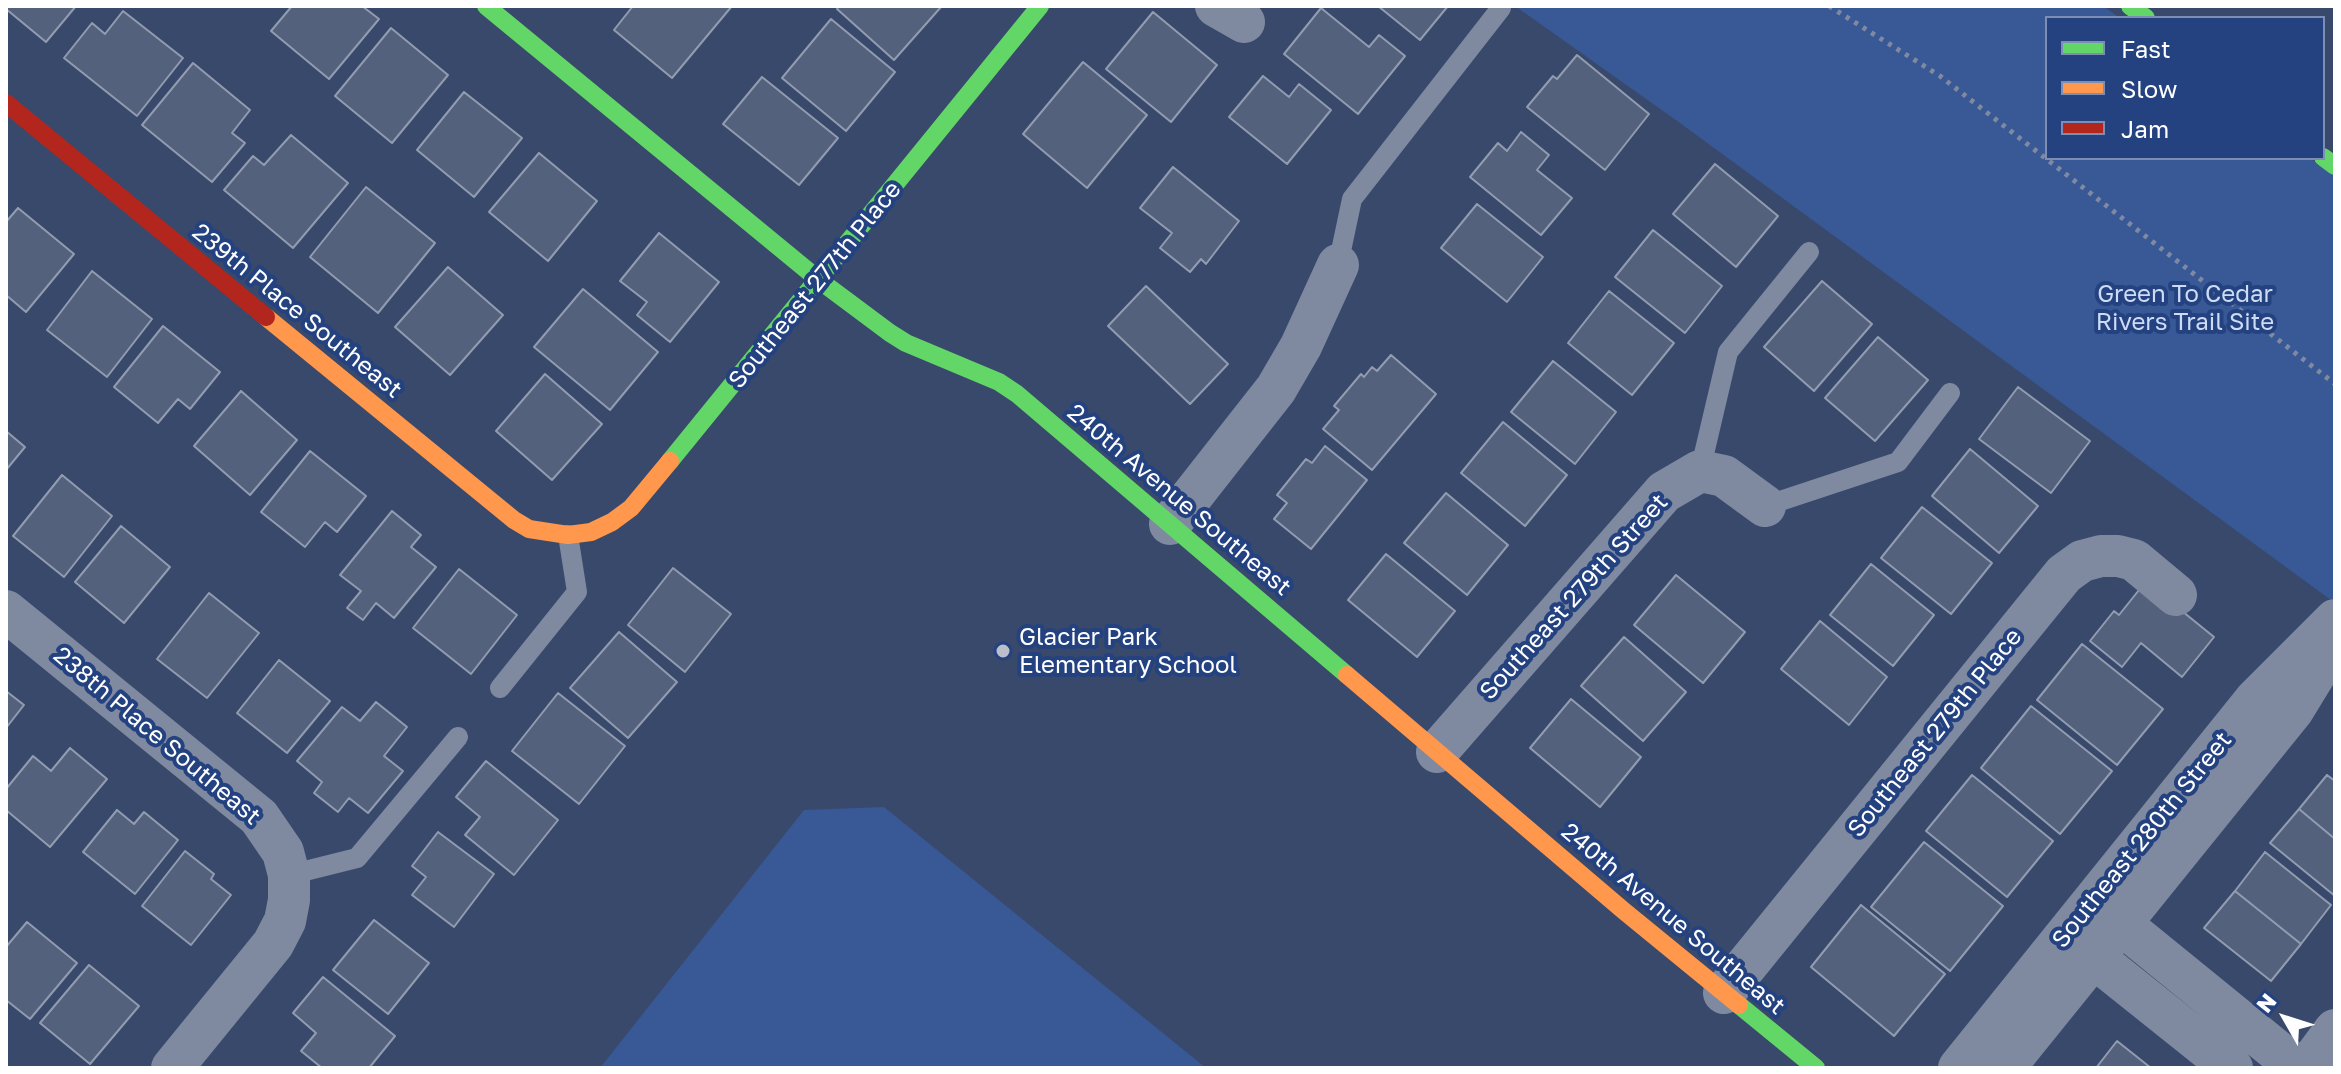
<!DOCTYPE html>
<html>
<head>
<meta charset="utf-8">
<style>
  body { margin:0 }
  #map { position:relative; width:2341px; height:1074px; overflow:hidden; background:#39496b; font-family:"Golos Text",sans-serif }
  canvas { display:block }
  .frame { position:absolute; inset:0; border:8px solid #fff; pointer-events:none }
  .legend { position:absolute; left:2045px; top:16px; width:280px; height:144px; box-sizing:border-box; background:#244280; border:2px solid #7c8eb3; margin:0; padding:10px 14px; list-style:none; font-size:24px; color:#fff }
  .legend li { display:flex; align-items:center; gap:16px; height:40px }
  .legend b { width:40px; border:2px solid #7c8eb3 }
  .north { position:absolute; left:2245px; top:978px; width:80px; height:80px; -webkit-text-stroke:6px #244280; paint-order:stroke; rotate:309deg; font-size:22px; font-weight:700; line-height:32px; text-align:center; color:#fff }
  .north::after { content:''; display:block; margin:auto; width:28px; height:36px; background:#fff; clip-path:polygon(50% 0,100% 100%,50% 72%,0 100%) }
</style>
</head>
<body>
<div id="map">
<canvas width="2341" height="1074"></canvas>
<div class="frame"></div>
<ul class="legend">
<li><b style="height:10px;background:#63d668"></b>Fast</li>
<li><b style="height:10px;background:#ff974d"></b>Slow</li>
<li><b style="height:10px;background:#b3261e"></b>Jam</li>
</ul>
<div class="north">N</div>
</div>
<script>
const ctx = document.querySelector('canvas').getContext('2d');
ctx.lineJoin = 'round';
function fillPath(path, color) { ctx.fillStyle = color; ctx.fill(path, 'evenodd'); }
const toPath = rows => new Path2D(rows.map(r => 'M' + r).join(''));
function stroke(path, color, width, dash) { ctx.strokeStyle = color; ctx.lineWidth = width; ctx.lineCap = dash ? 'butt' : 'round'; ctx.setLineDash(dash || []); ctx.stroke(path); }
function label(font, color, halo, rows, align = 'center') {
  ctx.font = font + ' "Golos Text",sans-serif'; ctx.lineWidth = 8; ctx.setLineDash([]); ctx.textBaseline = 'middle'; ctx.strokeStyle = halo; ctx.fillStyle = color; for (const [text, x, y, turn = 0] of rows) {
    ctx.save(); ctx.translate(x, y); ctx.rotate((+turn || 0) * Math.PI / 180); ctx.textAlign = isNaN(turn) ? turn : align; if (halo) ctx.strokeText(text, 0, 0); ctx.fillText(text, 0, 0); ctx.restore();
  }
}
fillPath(toPath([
  [1515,6,2103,6,2120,18,2047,18,2047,158,2310,158,2335,176,2335,603,1680,123],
  [884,807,1206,1068,600,1068,804,810]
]), '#385896');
const building = toPath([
  [6,6,76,6,46,42,6,9,6,6],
  [292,6,362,6,379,19,329,79,271,31,292,6],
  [633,6,732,6,672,78,614,30,633,6],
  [839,6,941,6,941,7,894,60,837,9,839,6],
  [1378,6,1448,6,1420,40,1378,6],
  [1321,8,1369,47,1379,35,1405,56,1358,114,1284,54,1321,8],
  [123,11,183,58,137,116,64,58,92,23,105,34,123,11],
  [1153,12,1217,65,1171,122,1106,69,1153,12],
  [831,19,895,72,846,131,782,78,831,19],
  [391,28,448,75,392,143,335,96,391,28],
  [1577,55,1649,114,1605,170,1527,107,1553,76,1557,79,1577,55],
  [1083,62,1147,115,1087,188,1023,134,1083,62],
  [193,63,250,110,232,133,245,143,212,182,142,125,193,63],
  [1263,76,1289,97,1299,84,1331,110,1287,164,1229,117,1263,76],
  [762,77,838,138,799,185,723,124,762,77],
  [464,92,522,138,474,197,417,150,464,92],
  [1521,132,1549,155,1537,170,1572,198,1541,235,1470,177,1498,143,1507,151,1521,132],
  [291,135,348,183,293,248,224,190,253,156,264,165,291,135],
  [539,153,597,201,548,261,489,212,539,153],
  [1715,164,1778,216,1736,267,1673,214,1715,164],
  [1173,167,1239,221,1206,264,1201,259,1190,272,1160,248,1172,233,1140,208,1173,167],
  [366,187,435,243,378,313,310,257,366,187],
  [1477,204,1543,257,1507,302,1441,248,1477,204],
  [18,208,74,254,26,312,6,295,6,222,18,208],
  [1653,230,1722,286,1685,333,1615,277,1653,230],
  [659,233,719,282,670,342,637,315,647,302,620,281,659,233],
  [448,267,503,315,450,375,395,327,448,267],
  [92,271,152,319,107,377,47,330,92,271],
  [1822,281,1872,324,1814,391,1764,347,1822,281],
  [1146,286,1228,364,1190,404,1108,326,1146,286],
  [583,289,658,352,610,410,534,347,583,289],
  [1609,291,1674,343,1632,395,1568,343,1609,291],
  [163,326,220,372,190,409,178,399,158,423,114,387,163,326],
  [1878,337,1928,380,1875,441,1825,398,1878,337],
  [1391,355,1436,394,1372,470,1323,429,1339,410,1334,406,1361,374,1364,377,1372,367,1377,371,1391,355],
  [1553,361,1616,412,1575,464,1511,412,1553,361],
  [545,374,602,424,552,480,496,431,545,374],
  [2018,387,2090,441,2051,493,1979,439,2018,387],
  [241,391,297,440,250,495,194,446,241,391],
  [1503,422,1567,475,1525,526,1461,473,1503,422],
  [6,431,25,447,6,470,6,431],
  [1325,446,1367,480,1311,549,1274,519,1287,503,1277,495,1306,459,1312,463,1325,446],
  [1970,449,2038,506,1999,553,1932,496,1970,449],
  [310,451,366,496,337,532,325,522,305,547,261,512,310,451],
  [62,475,112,516,64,577,13,536,62,475],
  [1446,493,1508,545,1467,595,1404,543,1446,493],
  [1922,507,1992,563,1951,614,1881,558,1922,507],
  [392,511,421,535,411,547,436,567,394,618,376,603,363,620,347,608,361,591,340,575,392,511],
  [121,526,170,567,124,623,75,582,121,526],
  [1386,554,1455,611,1417,657,1348,600,1386,554],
  [1871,564,1934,615,1893,666,1830,615,1871,564],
  [673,568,731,614,685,672,628,625,673,568],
  [459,569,517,615,471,674,413,628,459,569],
  [1676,575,1745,632,1703,683,1634,625,1676,575],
  [2139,590,2161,594,2214,637,2182,677,2141,643,2122,667,2090,641,2114,611,2119,615,2139,590],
  [209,593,259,633,207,698,157,659,209,593],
  [1820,621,1887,677,1849,725,1781,669,1820,621],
  [619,632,677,682,628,738,570,688,619,632],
  [1624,637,1686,692,1643,741,1581,686,1624,637],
  [2082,644,2163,709,2117,765,2037,700,2082,644],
  [279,660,330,701,287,753,237,713,279,660],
  [6,691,24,705,6,728,6,691],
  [558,693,625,746,579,804,512,751,558,693],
  [1571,699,1641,757,1600,807,1530,748,1571,699],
  [376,702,407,727,384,756,403,771,368,813,349,798,338,812,314,793,322,782,297,761,342,707,360,721,376,702],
  [2031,706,2112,771,2060,834,1981,768,2031,706],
  [70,748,107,779,50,847,6,810,6,789,33,756,51,771,70,748],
  [486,761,558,820,514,875,465,835,480,817,456,797,486,761],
  [1972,775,2053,841,2007,897,1926,831,1972,775],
  [2327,775,2335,781,2335,839,2299,809,2327,775],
  [2299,809,2335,839,2335,896,2270,843,2299,809],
  [117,810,134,824,144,812,178,840,135,894,83,852,117,810],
  [438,832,494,874,454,927,412,895,426,877,412,866,438,832],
  [1924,842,2003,906,1950,971,1871,907,1924,842],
  [185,851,214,874,211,879,231,895,191,945,142,906,185,851],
  [2265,852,2331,905,2301,944,2235,891,2265,852],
  [2235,891,2301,944,2271,981,2204,928,2235,891],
  [1861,905,1945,974,1894,1036,1811,967,1861,905],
  [374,920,429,963,388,1014,333,970,374,920],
  [27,922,77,963,30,1019,6,1000,6,947,27,922],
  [89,965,139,1006,90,1064,40,1023,89,965],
  [323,977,395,1036,369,1068,322,1068,301,1051,316,1033,293,1013,323,977],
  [2117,1041,2151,1068,2096,1068,2117,1041]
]);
fillPath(building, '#54617c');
stroke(building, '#929cb0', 2);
stroke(toPath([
  [1829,6,1940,76,2335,384]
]), '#7f8aa1', 5, [4, 6]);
stroke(toPath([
  [1338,265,1352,199,1501,8],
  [1700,471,1728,352,1809,252],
  [1765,506,1898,462,1950,393],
  [500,688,577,592,568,535],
  [289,875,357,858,458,737]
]), '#7f8aa1', 20);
stroke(toPath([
  [1216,6,1244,22],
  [1170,524,1276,389,1301,346,1338,265],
  [6,611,259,817,283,852,289,875,289,900,285,921,273,944,172,1068],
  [1437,752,1664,492,1700,471,1724,476,1765,506],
  [2100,907,2298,1068],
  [2072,940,2232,1068],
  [1724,993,2064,574,2082,561,2101,556,2118,556,2134,560,2176,595],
  [1959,1068,2256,699,2335,620],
  [2004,1068,2293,710,2334,643],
  [2307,1068,2335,1030]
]), '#7f8aa1', 42);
stroke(toPath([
  [486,6,819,280,890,333,906,343,999,382,1017,394,1347,675],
  [2130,6,2146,18],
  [2323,157,2335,166],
  [670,461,1040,6],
  [1739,1005,1816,1068]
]), '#63d668', 18);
stroke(toPath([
  [266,317,514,520,529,529,568,535,591,532,612,522,631,508,670,461],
  [1347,675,1624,911,1739,1005]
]), '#ff974d', 18);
stroke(toPath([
  [6,103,266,317]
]), '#b3261e', 18);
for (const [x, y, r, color] of [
  [1003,651,8,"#babfcb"]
]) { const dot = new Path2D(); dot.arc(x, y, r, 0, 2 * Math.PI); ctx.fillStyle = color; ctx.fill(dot); stroke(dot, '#244280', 3); }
label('24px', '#fff', '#244280', [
  ["Southeast 277th Place",815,285,-51],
  ["239th Place Southeast",297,311,39],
  ["240th Avenue Southeast",1179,500,40],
  ["Southeast 279th Street",1574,597,-48],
  ["Southeast 279th Place",1935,733,-51],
  ["238th Place Southeast",157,736,40],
  ["Southeast 280th Street",2142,840,-51],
  ["240th Avenue Southeast",1673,919,40]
]);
label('24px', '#cddbf5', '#244280', [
  ["Green To Cedar",2185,294],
  ["Rivers Trail Site",2185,322]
]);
label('24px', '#fff', '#244280', [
  ["Glacier Park",1019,637],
  ["Elementary School",1019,665]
], 'left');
</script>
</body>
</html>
